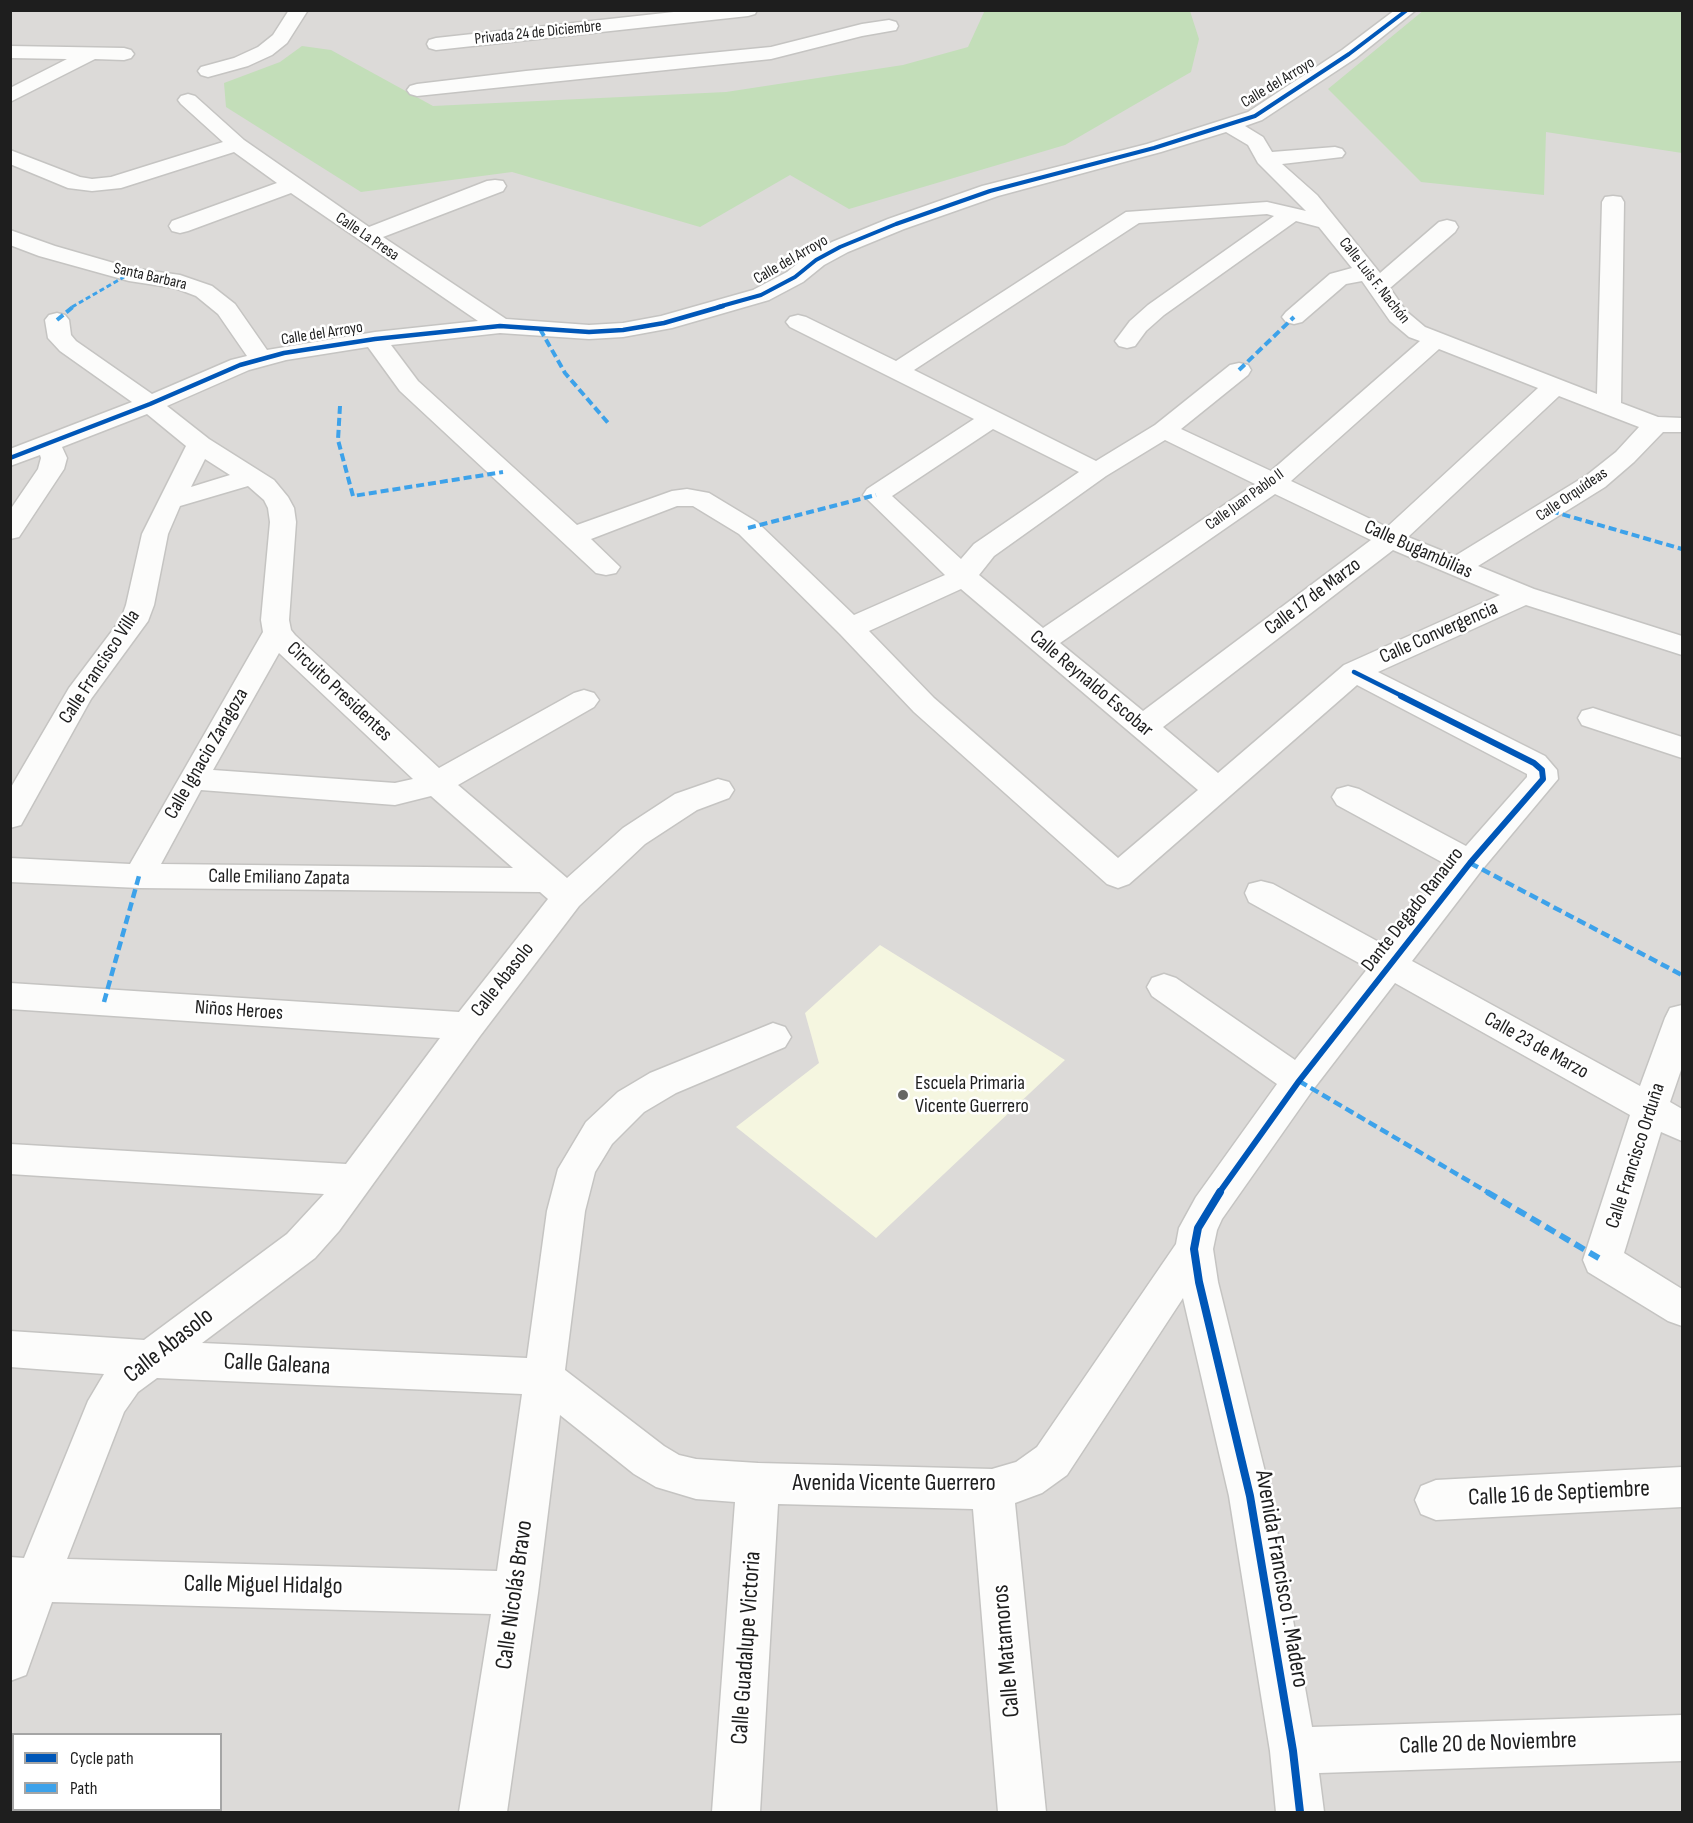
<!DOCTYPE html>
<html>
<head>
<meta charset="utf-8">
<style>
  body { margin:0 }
  #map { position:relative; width:1693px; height:1823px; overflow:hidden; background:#edebe6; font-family:"Sofia Sans Condensed",sans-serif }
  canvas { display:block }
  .frame { position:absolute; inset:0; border:12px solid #1e1e1e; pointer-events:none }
  .legend { position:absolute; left:12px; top:1733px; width:210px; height:78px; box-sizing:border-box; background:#fff; border:2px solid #a5a5a5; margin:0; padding:8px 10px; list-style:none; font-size:18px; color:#1e1e1e }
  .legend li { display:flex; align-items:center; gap:12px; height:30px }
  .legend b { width:30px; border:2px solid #a5a5a5 }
</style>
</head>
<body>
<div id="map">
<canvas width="1693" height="1823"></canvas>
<div class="frame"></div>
<ul class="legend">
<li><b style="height:8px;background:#0057b8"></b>Cycle path</li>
<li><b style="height:8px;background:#3da2ea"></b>Path</li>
</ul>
</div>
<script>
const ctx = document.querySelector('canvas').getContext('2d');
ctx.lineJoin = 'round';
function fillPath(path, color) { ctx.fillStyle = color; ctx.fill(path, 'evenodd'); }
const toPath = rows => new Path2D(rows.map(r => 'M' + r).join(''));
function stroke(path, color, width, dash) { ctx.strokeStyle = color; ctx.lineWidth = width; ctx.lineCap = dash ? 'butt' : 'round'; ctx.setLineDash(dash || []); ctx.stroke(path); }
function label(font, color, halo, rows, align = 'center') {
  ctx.font = font + ' "Sofia Sans Condensed",sans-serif'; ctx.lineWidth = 5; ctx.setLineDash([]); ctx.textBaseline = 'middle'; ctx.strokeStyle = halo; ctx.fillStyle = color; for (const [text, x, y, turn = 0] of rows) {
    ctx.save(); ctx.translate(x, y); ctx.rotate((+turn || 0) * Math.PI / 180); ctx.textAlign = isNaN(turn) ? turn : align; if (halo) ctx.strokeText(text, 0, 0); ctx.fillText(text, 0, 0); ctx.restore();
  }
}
fillPath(toPath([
  [11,11,1682,11,1682,1812,11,1812],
  [14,1734,220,1734,220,1810,14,1810]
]), '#dcdad8');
fillPath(toPath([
  [880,945,1065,1060,876,1238,736,1127,819,1063,805,1013]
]), '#f5f6e0');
fillPath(toPath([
  [985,10,1190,11,1199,39,1191,72,1065,145,849,209,790,175,700,227,512,172,361,192,226,107,224,83,280,62,302,46,331,50,433,106,726,92,903,65,968,47],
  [1424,10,1682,11,1682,153,1546,132,1544,195,1421,182,1328,89]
]), '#c3deb9');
const minor = toPath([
  [289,10,308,10,287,43,272,55,248,66,208,77,201,75,198,71,201,67,234,58,258,47,273,35,289,10],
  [692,10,757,10,755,14,748,16,436,50,429,48,427,44,429,40,436,38,692,10],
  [1395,10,1416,10,1356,58,1262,120,1245,126,1263,137,1272,152,1335,147,1342,149,1345,153,1342,157,1282,164,1317,195,1380,273,1439,222,1447,220,1455,222,1458,227,1455,232,1390,288,1406,311,1425,327,1597,394,1602,202,1605,197,1613,196,1621,197,1624,202,1621,403,1658,417,1682,418,1682,432,1663,432,1634,462,1605,487,1478,566,1534,589,1682,636,1682,655,1526,605,1378,672,1545,756,1557,770,1558,779,1481,871,1412,961,1640,1086,1665,1018,1670,1008,1682,1005,1682,1067,1670,1102,1682,1109,1682,1141,1661,1132,1624,1253,1682,1289,1682,1326,1668,1321,1588,1272,1583,1260,1630,1115,1395,983,1312,1091,1222,1219,1217,1230,1213,1249,1218,1282,1271,1496,1312,1727,1682,1715,1682,1761,1319,1773,1324,1812,1276,1812,1270,1751,1229,1496,1183,1298,1067,1475,1042,1493,1015,1503,1046,1812,998,1812,973,1509,778,1504,760,1812,712,1812,735,1502,696,1499,656,1487,634,1474,560,1415,538,1593,507,1812,459,1812,491,1614,52,1602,26,1675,10,1681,10,1557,24,1558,88,1401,104,1374,10,1367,10,1331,144,1340,287,1234,324,1194,10,1174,10,1144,346,1164,440,1038,10,1009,10,983,459,1012,548,899,540,892,139,888,10,882,10,858,130,864,263,632,261,620,270,522,268,508,264,500,248,486,180,506,168,534,154,605,148,621,91,699,21,825,10,828,10,789,69,688,121,619,126,605,142,534,186,446,147,414,62,447,67,458,64,469,19,537,10,539,10,510,38,469,41,458,40,455,10,466,10,449,132,402,60,351,48,338,45,320,49,315,57,313,65,315,69,320,71,335,76,341,152,394,231,360,247,356,218,314,196,296,175,288,129,281,39,256,10,245,10,230,55,246,131,268,180,275,212,286,235,304,267,350,375,332,478,321,291,193,188,231,180,233,172,231,169,226,172,221,277,183,234,152,121,188,92,191,68,188,10,164,10,150,80,177,92,179,111,177,223,142,181,104,178,100,181,96,188,94,195,96,244,140,369,227,487,181,495,180,503,181,506,186,503,191,383,237,506,319,589,325,623,323,661,316,753,290,787,272,808,255,832,242,888,219,982,186,1147,144,1248,112,1342,50,1395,10],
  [1226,132,1248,145,1258,163,1306,211,1267,202,1126,212,896,361,806,317,798,315,790,317,786,322,790,327,974,419,867,489,863,495,945,575,854,615,757,522,709,493,687,489,672,491,577,525,418,381,391,345,500,333,589,339,623,337,672,328,769,300,803,282,824,265,848,252,904,229,998,196,1161,152,1226,132],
  [1267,214,1274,216,1148,305,1130,321,1115,341,1119,346,1127,348,1135,346,1146,331,1164,315,1296,221,1319,227,1352,268,1330,274,1286,312,1282,317,1286,322,1294,324,1302,322,1346,284,1362,281,1390,321,1409,337,1420,341,1271,471,1181,429,1248,375,1251,370,1248,365,1239,363,1230,365,1155,425,1096,461,914,370,1139,223,1267,214],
  [368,347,400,391,596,573,606,575,616,573,620,567,591,539,677,506,693,506,739,534,840,634,914,712,1107,884,1118,888,1129,884,1357,685,1527,774,1527,777,1466,846,1359,789,1348,786,1337,789,1332,797,1337,805,1449,866,1386,946,1273,884,1261,881,1249,884,1245,893,1249,902,1368,968,1295,1060,1176,978,1164,974,1152,978,1147,987,1152,996,1277,1084,1196,1197,1179,1228,1176,1244,1037,1447,1016,1462,992,1469,758,1463,696,1459,679,1455,664,1446,565,1370,585,1211,595,1172,612,1144,644,1112,676,1093,785,1047,791,1037,785,1027,773,1023,650,1073,618,1092,586,1122,558,1169,547,1211,527,1358,202,1343,315,1258,339,1231,480,1036,579,906,645,844,697,810,729,798,734,790,729,782,718,779,675,794,623,828,567,878,458,785,594,707,599,700,594,693,584,690,574,693,439,768,295,635,291,630,289,620,296,522,294,508,288,497,274,480,209,439,167,406,249,370,286,360,368,347],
  [1439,349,1538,388,1387,527,1291,481,1439,349],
  [1559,396,1639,427,1616,452,1587,475,1455,556,1408,537,1559,396],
  [993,429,1079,472,974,544,961,559,892,496,993,429],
  [1165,440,1255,484,1043,628,979,575,994,556,1106,476,1165,440],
  [205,459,230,475,191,487,205,459],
  [1275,494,1371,540,1143,711,1060,643,1275,494],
  [1393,550,1500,595,1344,665,1218,773,1163,727,1393,550],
  [961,589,1198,790,1118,858,934,698,869,631,961,589],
  [279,653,413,779,395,783,213,770,279,653],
  [201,790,395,805,431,796,513,868,161,864,201,790],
  [157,1378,522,1394,497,1571,67,1559,124,1412,138,1392,157,1378],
  [889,20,896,22,898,26,896,30,862,36,771,59,417,96,410,94,407,90,410,86,417,84,526,71,771,47,862,24,889,20],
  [10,46,124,48,131,50,134,54,131,58,124,60,95,59,10,102,10,88,67,59,10,58,10,46],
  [1593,708,1682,737,1682,758,1582,725,1578,718,1582,711,1593,708],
  [1682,1467,1682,1507,1436,1520,1421,1514,1415,1500,1421,1486,1436,1480,1682,1467]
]);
stroke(minor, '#c5c4c2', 3);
fillPath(minor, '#fcfcfb');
stroke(toPath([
  [72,307,129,274]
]), '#3da2ea', 3, [5, 3]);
stroke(toPath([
  [57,320,74,306],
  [540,329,565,373,609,424],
  [1239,370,1294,317],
  [340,406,338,440,353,496,503,472],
  [1551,511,1682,549],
  [748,528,876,495]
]), '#3da2ea', 4, [8, 4]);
stroke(toPath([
  [1470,863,1682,975],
  [104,1002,139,876],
  [1299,1081,1489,1193]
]), '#3da2ea', 4.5, [9, 4.5]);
stroke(toPath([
  [1487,1192,1602,1260]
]), '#3da2ea', 6, [11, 6]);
stroke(toPath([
  [718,307,761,295,795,277,816,260,840,247,896,224,990,191,1154,148,1255,116,1349,54,1407,10]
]), '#0057b8', 4);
stroke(toPath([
  [10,458,150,404,240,365,284,353,375,339,500,326,589,332,623,330,664,323,723,306],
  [1354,672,1404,697]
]), '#0057b8', 4.5);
stroke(toPath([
  [1219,1193,1299,1081,1470,863,1543,779,1542,770,1534,763,1401,696]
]), '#0057b8', 6);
stroke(toPath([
  [1220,1192,1198,1228,1194,1249,1199,1282,1250,1496,1293,1751,1300,1812]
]), '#0057b8', 8);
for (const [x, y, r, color] of [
  [903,1095,6,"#666664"]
]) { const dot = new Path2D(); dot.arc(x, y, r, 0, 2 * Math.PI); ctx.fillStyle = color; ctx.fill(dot); stroke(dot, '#fff', 2); }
label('16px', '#1e1e1e', '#fff', [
  ["Privada 24 de Diciembre",538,33,-6],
  ["Calle del Arroyo",1278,83,-31],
  ["Calle La Presa",367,237,34],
  ["Calle del Arroyo",791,260,-30],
  ["Santa Barbara",150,277,13],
  ["Calle Luis F. Nachón",1374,281,52],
  ["Calle del Arroyo",322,334,-9],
  ["Calle Orquídeas",1572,495,-34],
  ["Calle Juan Pablo II",1245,500,-36]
]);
label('20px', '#1e1e1e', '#fff', [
  ["Calle Bugambilias",1418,550,24],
  ["Calle 17 de Marzo",1313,597,-37],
  ["Calle Convergencia",1439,633,-24],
  ["Calle Francisco Villa",100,667,-57],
  ["Calle Reynaldo Escobar",1091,684,40],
  ["Circuito Presidentes",339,692,43],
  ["Calle Ignacio Zaragoza",207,754,-60],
  ["Calle Emiliano Zapata",279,878,1],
  ["Dante Degado Ranauro",1413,910,-52],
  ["Calle Abasolo",503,980,-52],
  ["Niños Heroes",239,1011,4],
  ["Calle 23 de Marzo",1536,1046,29],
  ["Calle Francisco Orduña",1636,1156,-72]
]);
label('20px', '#1e1e1e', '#fff', [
  ["Escuela Primaria",915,1084],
  ["Vicente Guerrero",915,1107]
], 'left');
label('24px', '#1e1e1e', '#fff', [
  ["Calle Abasolo",169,1346,-38],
  ["Calle Galeana",277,1365,3],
  ["Avenida Vicente Guerrero",894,1484],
  ["Calle 16 de Septiembre",1559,1494,-3],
  ["Avenida Francisco I. Madero",1281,1579,80],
  ["Calle Miguel Hidalgo",263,1586,1],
  ["Calle Nicolás Bravo",515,1595,-82],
  ["Calle Guadalupe Victoria",747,1648,-86],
  ["Calle Matamoros",1007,1651,-95],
  ["Calle 20 de Noviembre",1488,1744,-2]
]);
</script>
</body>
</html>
